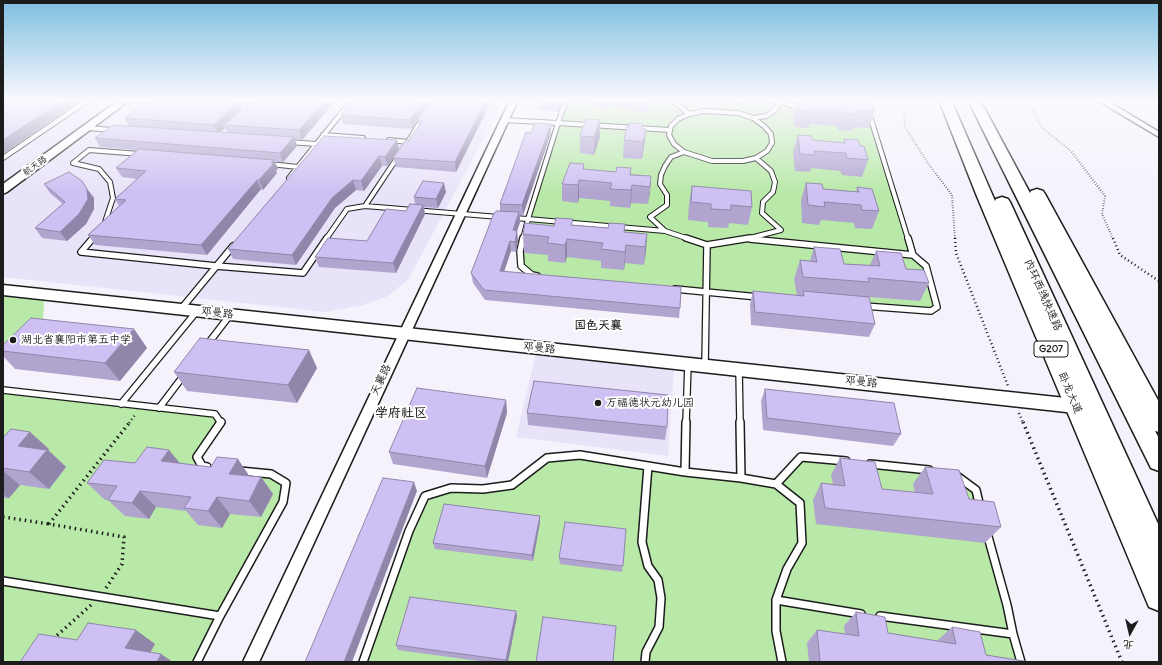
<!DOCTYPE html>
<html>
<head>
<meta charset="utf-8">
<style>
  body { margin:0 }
  #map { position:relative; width:1162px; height:665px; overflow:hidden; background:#f5f2fc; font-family:Delius,"LXGW WenKai TC",sans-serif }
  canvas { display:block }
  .frame { position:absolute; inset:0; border:4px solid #1c1c1c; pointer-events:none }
  .north { position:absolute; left:1110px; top:613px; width:40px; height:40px; -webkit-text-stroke:3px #fff; paint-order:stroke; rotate:188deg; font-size:11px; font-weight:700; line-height:16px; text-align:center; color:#1c1c1c }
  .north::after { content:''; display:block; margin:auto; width:14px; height:18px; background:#1c1c1c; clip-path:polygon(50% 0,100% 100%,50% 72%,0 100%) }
</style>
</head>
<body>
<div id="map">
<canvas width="1162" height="665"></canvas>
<div class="frame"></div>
<div class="north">北</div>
</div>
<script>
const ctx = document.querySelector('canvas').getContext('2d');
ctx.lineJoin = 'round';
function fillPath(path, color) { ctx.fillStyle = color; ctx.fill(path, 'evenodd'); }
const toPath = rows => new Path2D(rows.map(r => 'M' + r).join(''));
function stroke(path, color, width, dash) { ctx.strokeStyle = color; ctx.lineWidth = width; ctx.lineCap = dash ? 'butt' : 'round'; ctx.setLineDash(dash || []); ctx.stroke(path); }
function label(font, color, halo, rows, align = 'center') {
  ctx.font = font + ' Delius,"LXGW WenKai TC",sans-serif'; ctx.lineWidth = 4; ctx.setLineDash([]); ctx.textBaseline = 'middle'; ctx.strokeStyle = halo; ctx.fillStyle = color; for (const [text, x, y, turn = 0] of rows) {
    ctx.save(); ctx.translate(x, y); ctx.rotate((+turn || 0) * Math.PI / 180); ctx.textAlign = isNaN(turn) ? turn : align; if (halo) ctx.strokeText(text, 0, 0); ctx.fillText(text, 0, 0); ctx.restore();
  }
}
fillPath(toPath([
  [3,100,125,100,3,190],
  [132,100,504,100,408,280,386,297,363,305,325,312,3,277,3,197],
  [536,353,674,368,668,456,516,437]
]), '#e9e3f9');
fillPath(toPath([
  [566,100,779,100,789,105,871,119,913,255,926,266,937,307,931,311,532,275,521,266,520,251],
  [3,296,44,301,43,322,3,358],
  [3,390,215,414,221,422,197,457,202,466,271,474,286,483,283,502,200,662,3,662],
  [580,455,776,484,801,457,951,472,976,490,1021,662,363,662,425,496,451,488,512,485,547,458]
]), '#b8e9a8');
const laneFar2 = toPath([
  [127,100,155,102],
  [566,100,558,123,670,130],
  [672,100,689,114],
  [779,100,789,105,801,107],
  [704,111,738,113,753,118,764,126,771,134,772,143,767,151,756,158,743,161,712,161,684,152,674,144,669,135,671,126,678,119,689,114,704,111],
  [867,116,871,119,908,239],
  [753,118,766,116,775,110,780,100],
  [504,120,558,123,528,219,665,231],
  [87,128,113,130],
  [323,135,363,138],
  [389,140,408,142,422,119],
  [289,142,316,144],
  [684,152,671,157,665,166,661,175,660,184,667,195,667,205,650,217,665,231,689,239],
  [399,155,365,206,499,217],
  [3,158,88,100],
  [270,164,298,167],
  [289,178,352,100],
  [514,218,528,219,523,239],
  [105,222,113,198,110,182,99,169,73,163,89,150,140,154],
  [92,239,96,234],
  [326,239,347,209,365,206],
  [746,239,781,230,762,213,763,202,773,192,775,182,771,171,756,158]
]);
const laneFar1 = toPath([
  [93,238,81,252,216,266,303,273,327,238],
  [523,238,520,251,521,266,532,275,537,276],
  [686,238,707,245],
  [750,239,913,255,908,238],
  [675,289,758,297],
  [864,306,931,311,937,307,926,266,913,255],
  [181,309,233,246],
  [207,345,230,315],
  [705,366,707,245,750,238],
  [739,369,740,423],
  [3,390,215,414,221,423],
  [121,404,197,311],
  [159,408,184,375],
  [686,423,688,364]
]);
const lane = toPath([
  [686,422,685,472,741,478,740,422],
  [870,464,929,470],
  [207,467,202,466,197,457,221,422],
  [957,476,976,490,980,507],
  [741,478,776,484,800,503,802,543,787,569,776,600,861,614],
  [776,484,801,457,846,461],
  [987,533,1007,605,1013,634],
  [3,581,220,616],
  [776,600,776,631,782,662],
  [880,616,1013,634,1021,662],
  [197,662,220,616,283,502,286,483,271,474,240,471],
  [363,662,409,531,425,496,451,488,483,489,512,485,547,458,580,455,685,472],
  [645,662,646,652,659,627,661,598,658,580,648,566,642,542,648,466]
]);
const street = toPath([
  [510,100,518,100,259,662,243,662,510,100],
  [1097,100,1106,100,1159,132,1159,137,1097,100]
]);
const secondary = toPath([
  [119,100,130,100,7,192,3,194,3,184,119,100],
  [3,285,1075,399,1081,401,1083,406,1081,411,1075,413,3,295,3,285]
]);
const highway = toPath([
  [939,100,951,100,995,201,996,199,1002,197,1008,199,1010,202,1159,526,1159,611,1149,607,976,194,939,100],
  [968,100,980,100,1030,193,1031,191,1037,189,1043,191,1045,194,1159,402,1159,432,1155,431,1159,438,1159,471,1151,468,968,100]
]);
stroke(laneFar2, '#1c1c1c', 6);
stroke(laneFar1, '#1c1c1c', 8);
stroke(lane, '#1c1c1c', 10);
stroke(street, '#1c1c1c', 3);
stroke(secondary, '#1c1c1c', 3);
stroke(highway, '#1c1c1c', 3);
stroke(toPath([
  [903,100,905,127,927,162,952,195,955,239],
  [1027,100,1042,128,1071,151,1105,196,1102,214,1113,239]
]), '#1c1c1c', 2, [0.5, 2]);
stroke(toPath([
  [955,238,956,253,1008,386],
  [1113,238,1120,255,1159,281],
  [1019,413,1023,423],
  [129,423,135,415]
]), '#1c1c1c', 2.5, [1, 3]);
stroke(toPath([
  [1023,422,1122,662],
  [3,517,49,524],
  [106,588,122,564,124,537,49,524,130,422],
  [53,639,91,605]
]), '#1c1c1c', 3.5, [1.5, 4]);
stroke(laneFar2, '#fff', 4);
stroke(laneFar1, '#fff', 5.5);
stroke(lane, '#fff', 7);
fillPath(street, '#fff');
fillPath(secondary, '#fff');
fillPath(highway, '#fff');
fillPath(toPath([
  [150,100,336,100,302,140,295,139,297,146,283,162,275,162,278,169,276,170,277,173,263,190,261,189,207,255,95,245,88,235,119,206,115,199,137,179,122,177,116,168,137,150,100,147,95,138,129,126,125,118],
  [240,104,247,104,242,109],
  [225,128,227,132,220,132],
  [353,100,430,100,412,129,343,124,341,115],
  [492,100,456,172,396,167,393,158,388,166,382,166,364,191,356,190,335,208,296,265,233,259,228,249,397,140,399,149,408,141,419,125,418,120],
  [540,100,564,100,558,112,539,110,539,102],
  [596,100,649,100,647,112,635,111,635,108,608,106,607,109,595,108],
  [695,100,707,100,707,101],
  [734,100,747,100,746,104,734,103],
  [796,100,866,100,875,111,869,128,853,127,852,131,838,130,837,126,809,124,809,128,794,127,793,111],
  [642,129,644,146,642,159,623,158,624,140],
  [551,133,523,215,520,215,520,222,517,231,518,240,516,252,511,251,504,271,680,308,679,318,485,300,473,283,471,273,500,211,500,204],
  [798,135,813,140,843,143,844,139,860,146,868,160,862,177,842,175,840,171,811,168,810,172,795,171,793,152],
  [580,136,600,137,594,155,580,153],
  [584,164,584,169,651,176,648,204,631,203,630,208,610,206,610,201,579,198,578,203,562,201,562,184],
  [806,183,823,189,856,192,857,187,879,211,872,229,855,228,854,223,821,220,819,225,802,223,801,200],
  [44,184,87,189,94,198,94,209,86,224,67,241,42,238,35,228,63,204,50,193],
  [692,186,752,207,748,225,729,223,728,228,708,227,708,222,688,220,689,204],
  [446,192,438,208,424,207,425,214,396,273,319,267,315,257,367,241,415,204,414,197],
  [573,225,624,232,647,234,644,265,625,263,624,270,601,268,601,261,567,257,565,263,548,261,548,255,524,253,523,234,554,226],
  [814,247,844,264,870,265,876,251,929,283,920,301,869,297,875,324,869,337,751,325,750,304,753,291,797,295,794,279,800,260,810,261],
  [134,329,147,348,120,381,15,369,3,356,3,345],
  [317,368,297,403,187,391,174,372],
  [765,389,901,434,893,446,763,430,761,401],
  [506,400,507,413,487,478,393,464,389,452],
  [527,413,667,427,665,440,528,425],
  [3,438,49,449,48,450,66,467,49,489,20,485,9,498,3,498],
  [840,458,882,489,915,493,913,484,925,467,969,499,1001,527,985,543,816,524,813,500,821,483,833,484,831,475],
  [135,463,180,463,249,476,261,477,273,494,261,517,230,514,222,528,198,525,186,511,156,507,149,519,125,516,108,500,105,500,87,483],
  [540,516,540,522,533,561,435,549,433,543],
  [626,529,622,572,560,564,559,558],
  [516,611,517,616,508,662,486,662,398,650,396,645],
  [856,612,888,633,937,641,952,627,986,655,1030,662,809,662,807,643,817,630,845,634,844,626]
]), '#b1a5d0');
fillPath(toPath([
  [63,100,81,100,3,154,3,140],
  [248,100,256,100,250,104],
  [326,100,336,100,302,140,299,130],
  [423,100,430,100,412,129,410,120],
  [486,100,492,100,456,172,455,162],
  [559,100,564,100,558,112,558,103],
  [608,100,609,100,608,106,607,109],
  [648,100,649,100,647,112],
  [239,102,243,111,224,125,225,128,218,134,214,125],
  [600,120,600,137,594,155,594,137],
  [551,124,551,133,523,215,522,205],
  [646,129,644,146,642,159,643,142],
  [294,137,297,146,283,162,280,153],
  [397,140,399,149,388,166,385,157],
  [379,156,382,166,364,191,361,181],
  [274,160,278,169,276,170,277,173,263,190,259,180],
  [651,176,650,194,648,204,650,187],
  [257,180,261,189,207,255,201,245],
  [353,180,356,190,335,208,296,265,292,255,332,198],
  [579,180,579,198,578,203,578,185],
  [444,183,446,192,438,208,436,199],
  [632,185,631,203,630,208,631,190],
  [87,189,94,198,94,209,86,224,67,241,60,232],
  [423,205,425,214,396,273,393,263],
  [519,212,520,222,517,231,518,240,516,252,513,230],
  [647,234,646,252,644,265,645,247],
  [567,239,567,257,565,263,565,245],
  [510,241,511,251,501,281,500,271],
  [626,245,625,263,624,270,625,252],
  [134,329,147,348,120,381,105,363],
  [309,350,317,368,297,403,288,385],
  [506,400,507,413,487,478,485,466],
  [30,432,49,449,48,450,66,467,49,489,29,472,18,446],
  [169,450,183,467,161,461],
  [238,459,250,477,229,474],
  [3,471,20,485,9,498,3,494],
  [261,477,273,494,261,517,249,501],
  [414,482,417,491,352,662,344,662],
  [140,491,156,507,149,519,132,503],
  [217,497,230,514,222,528,208,511],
  [540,516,540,522,533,561,532,555],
  [516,611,517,616,508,662,507,662,506,660],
  [136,630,155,644,145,662,125,648],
  [161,654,173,662,157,662]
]), '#9086a9');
const building = toPath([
  [3,100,63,100,3,140,3,100],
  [150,100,194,100,239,102,214,125,125,118,150,100],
  [252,100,326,100,299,130,224,125,252,100],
  [353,100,423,100,410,120,341,115,353,100],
  [431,100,486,100,455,162,393,158,405,141,408,141,422,121,418,120,431,100],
  [540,100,559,100,558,103,539,102,540,100],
  [798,100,863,100,872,103,875,111,856,110,857,114,843,113,842,110,812,108,813,111,799,110,798,100],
  [586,119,600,120,594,137,580,136,586,119],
  [535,123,551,124,522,205,500,204,526,132,531,133,535,123],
  [630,123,643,124,642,129,646,129,643,142,624,140,627,126,629,126,630,123],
  [113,125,294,137,280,153,95,138,113,125],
  [798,135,812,136,813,140,845,143,844,139,858,140,860,146,864,146,868,160,847,158,846,153,814,151,815,155,800,154,798,135],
  [324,136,397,140,385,157,379,156,361,181,353,180,332,198,292,255,228,249,324,136],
  [139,149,274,160,271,163,274,163,259,180,257,180,201,245,88,235,126,200,115,199,146,171,116,168,139,149],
  [570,163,584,164,583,169,616,172,617,167,631,168,630,175,651,176,650,187,632,185,631,190,610,189,612,183,579,180,578,185,562,184,570,163],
  [69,172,82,181,87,189,88,199,79,214,60,232,35,228,65,202,44,184,69,172],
  [423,181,444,183,436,199,414,197,423,181],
  [806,183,822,184,823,189,859,192,857,187,872,189,879,211,862,210,861,205,824,202,825,207,808,205,806,183],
  [692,186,751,191,752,207,731,205,731,210,711,209,711,204,691,202,692,186],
  [410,204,423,205,393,263,315,257,328,238,367,241,386,209,406,211,410,204],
  [497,211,519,212,513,230,517,231,515,242,510,241,500,271,681,287,680,308,484,290,471,273,494,213,497,211],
  [556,218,573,219,571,225,608,228,609,223,625,224,624,232,647,234,645,247,626,245,625,252,601,249,603,243,567,239,565,245,547,243,549,237,523,234,525,223,554,226,556,218],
  [814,247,840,249,844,264,880,266,876,251,901,253,906,269,924,270,929,283,868,278,869,282,803,277,800,260,817,262,814,247],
  [753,291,804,296,803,291,869,297,875,324,755,312,753,291],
  [31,318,134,329,105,363,3,351,3,345,31,318],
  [200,338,309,350,288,385,174,372,200,338],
  [534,381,668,395,667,427,527,413,534,381],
  [417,388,506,400,485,466,389,452,417,388],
  [765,389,894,403,901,434,767,418,765,389],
  [11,429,30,432,18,446,47,450,29,472,3,468,3,438,11,429],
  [147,447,169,450,161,461,211,467,217,457,238,459,229,474,261,477,249,501,217,497,208,511,184,508,191,497,140,491,132,503,108,500,117,486,87,483,104,460,135,463,147,447],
  [840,458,875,462,882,489,933,494,925,467,959,470,969,499,994,502,1001,527,825,508,821,483,845,486,840,458],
  [383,478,414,482,344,662,305,662,383,478],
  [444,504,540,516,532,555,433,543,444,504],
  [565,522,626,529,623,566,559,558,565,522],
  [410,597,516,611,506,660,396,645,410,597],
  [856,612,885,617,888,633,956,644,952,627,980,632,986,655,1030,662,820,662,817,630,859,636,856,612],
  [543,617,616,626,613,662,536,662,543,617],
  [88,623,136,630,125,648,161,654,157,662,20,662,39,634,77,640,88,623]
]);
fillPath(building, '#cec0f2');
stroke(building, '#9086a9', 1);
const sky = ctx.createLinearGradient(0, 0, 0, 193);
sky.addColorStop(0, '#7dbee0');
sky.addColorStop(0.52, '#faf9fe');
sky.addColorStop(1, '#faf9fe00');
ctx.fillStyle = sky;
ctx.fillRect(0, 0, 1162, 193);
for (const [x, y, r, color] of [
  [13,340,4,"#1c1c1c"],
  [598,403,4,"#1c1c1c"]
]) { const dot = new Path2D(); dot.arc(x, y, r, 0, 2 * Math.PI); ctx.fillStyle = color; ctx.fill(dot); stroke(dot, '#fff', 1.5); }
label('9px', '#1c1c1c', '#fff', [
  ["航天路",35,166,-36]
]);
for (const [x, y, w] of [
  [1051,349,34]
]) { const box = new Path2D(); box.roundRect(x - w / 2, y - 8, w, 16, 3); ctx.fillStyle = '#fff'; ctx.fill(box); stroke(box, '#1c1c1c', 1); }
label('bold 10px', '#1c1c1c', null, [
  ["G207",1051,349]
]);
label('11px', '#1c1c1c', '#fff', [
  ["内环西线快速路",1043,295,66],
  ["邓曼路",217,313,6],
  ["邓曼路",539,348,6],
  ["天襄路",381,380,-65],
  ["邓曼路",861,382,6],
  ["卧龙大道",1070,393,67]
]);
label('11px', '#1c1c1c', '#fff', [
  ["湖北省襄阳市第五中学",21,340],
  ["万福德状元幼儿园",606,403]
], 'left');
label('bold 12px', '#1c1c1c', '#fff', [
  ["国色天襄",598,326]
]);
label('bold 13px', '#1c1c1c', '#fff', [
  ["学府社区",401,413]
]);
</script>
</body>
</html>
